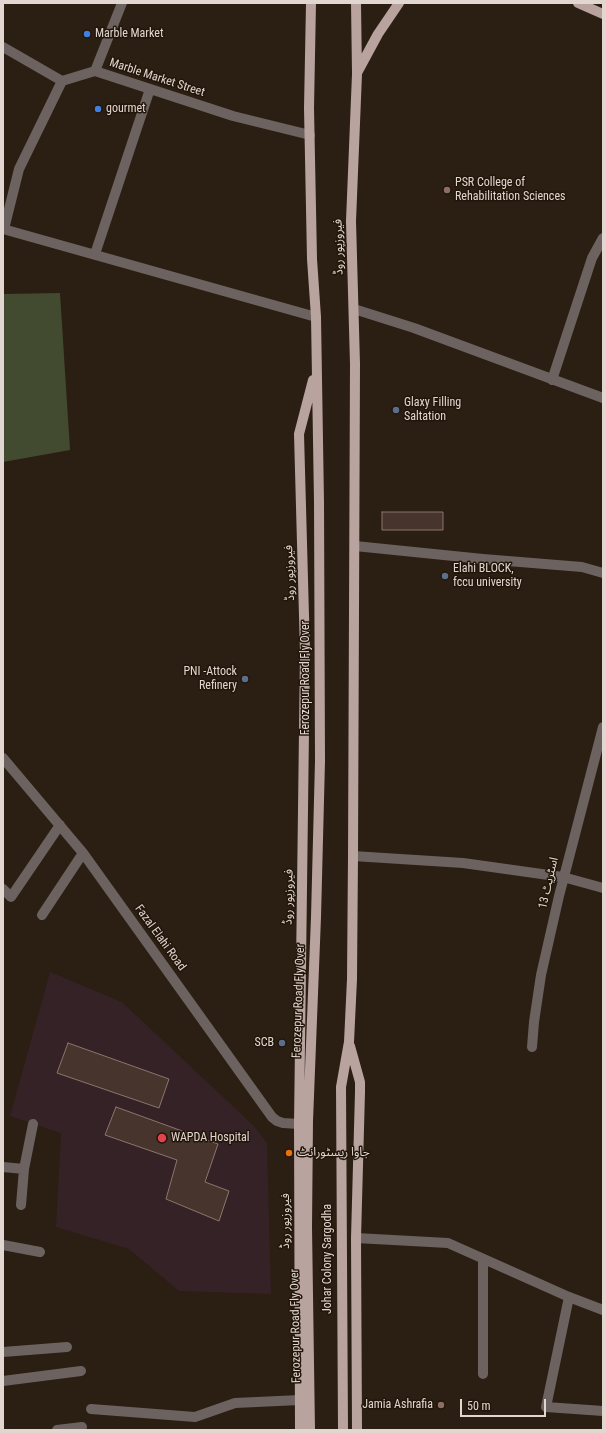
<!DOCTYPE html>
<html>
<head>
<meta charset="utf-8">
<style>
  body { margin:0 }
  #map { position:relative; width:606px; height:1433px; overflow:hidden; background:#2b1e12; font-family:"Roboto Condensed",sans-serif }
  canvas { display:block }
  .frame { position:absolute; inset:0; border:4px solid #e1d7d0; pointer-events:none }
  .scale { position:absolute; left:460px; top:1399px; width:86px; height:18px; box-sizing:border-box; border:2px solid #e1d7d0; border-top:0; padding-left:5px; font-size:12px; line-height:14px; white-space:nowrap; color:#e1d7d0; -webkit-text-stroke:3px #221509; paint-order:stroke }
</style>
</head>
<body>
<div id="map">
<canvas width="606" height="1433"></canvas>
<div class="frame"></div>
<div class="scale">50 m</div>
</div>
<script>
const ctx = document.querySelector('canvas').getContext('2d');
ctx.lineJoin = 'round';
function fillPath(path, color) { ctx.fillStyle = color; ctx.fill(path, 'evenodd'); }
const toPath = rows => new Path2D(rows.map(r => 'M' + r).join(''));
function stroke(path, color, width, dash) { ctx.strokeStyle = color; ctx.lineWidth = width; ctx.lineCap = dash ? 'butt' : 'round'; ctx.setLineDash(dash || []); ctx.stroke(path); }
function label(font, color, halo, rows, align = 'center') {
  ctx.font = font + ' "Roboto Condensed","Noto Sans Arabic",sans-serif'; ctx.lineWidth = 3; ctx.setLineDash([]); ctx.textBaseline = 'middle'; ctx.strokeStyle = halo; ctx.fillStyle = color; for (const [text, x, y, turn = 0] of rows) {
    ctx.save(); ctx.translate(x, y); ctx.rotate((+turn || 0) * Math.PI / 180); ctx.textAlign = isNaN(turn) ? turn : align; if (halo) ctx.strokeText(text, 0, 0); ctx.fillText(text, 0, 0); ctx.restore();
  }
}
fillPath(toPath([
  [50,972,122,1002,254,1126,267,1143,271,1294,179,1291,129,1249,56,1227,61,1133,10,1116]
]), '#352226');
fillPath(toPath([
  [60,293,70,450,3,462,3,294]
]), '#424b2f');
const building = toPath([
  [382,512,443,512,443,530,382,530,382,512],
  [68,1043,169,1079,159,1108,57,1073,68,1043],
  [116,1107,218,1144,205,1182,229,1191,219,1221,166,1199,177,1160,105,1135,116,1107]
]);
fillPath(building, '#46342d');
stroke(building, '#8b756e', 1);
stroke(toPath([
  [3,47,62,81,95,71,233,116,310,135],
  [95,71,122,3],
  [3,229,316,317],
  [4,229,19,169,62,81],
  [95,254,150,89],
  [354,309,414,328,603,398],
  [552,380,592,258,603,238],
  [355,546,483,559,582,567,603,573],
  [3,758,83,853,272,1117,277,1121,283,1123,299,1124],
  [353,856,463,863,563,877,603,888],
  [3,889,11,897,60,825],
  [42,915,83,853],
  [532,1047,534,1022,541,975,559,896,603,727],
  [3,1167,24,1169],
  [21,1205,24,1169,33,1124],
  [356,1238,448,1243,569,1297,603,1310],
  [3,1245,40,1252],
  [569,1297,546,1407,603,1411],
  [3,1352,67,1347],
  [483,1374,483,1259],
  [3,1381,81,1371],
  [91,1409,195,1417,235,1403,300,1400],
  [57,1430,82,1427]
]), '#6c6260', 10);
stroke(toPath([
  [578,3,603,14],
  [358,71,378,34,399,3],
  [350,1046,360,1082,360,1092,356,1238,357,1430],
  [300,1430,299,1124,305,652,299,434,313,380],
  [310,1430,307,1227,308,1121,316,917,320,761,319,502,316,317,312,259,309,108,311,3],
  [343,1430,341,1087,349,1042,352,979,353,856,355,364,351,221,357,74,356,3]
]), '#b8a39f', 10);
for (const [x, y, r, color] of [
  [87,34,4,"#3f7fe0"],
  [98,109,4,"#3f7fe0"],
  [447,190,4,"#8d6e63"],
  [396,410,4,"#5c6f8a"],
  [445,576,4,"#5c6f8a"],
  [245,679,4,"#5c6f8a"],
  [282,1043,4,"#5c6f8a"],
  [162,1138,5,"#e0444e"],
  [289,1153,4,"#e8710a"],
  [441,1405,4,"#8d6e63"]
]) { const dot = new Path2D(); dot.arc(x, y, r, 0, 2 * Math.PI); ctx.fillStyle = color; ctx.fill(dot); stroke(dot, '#221509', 1.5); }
label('12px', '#e1d7d0', '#221509', [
  ["Marble Market",95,34],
  ["gourmet",106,109],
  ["PSR College of",455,183],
  ["Rehabilitation Sciences",455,197],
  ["Glaxy Filling",404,403],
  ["Saltation",404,417],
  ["Elahi BLOCK,",453,569],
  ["fccu university",453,583],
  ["PNI -Attock",237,672,"right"],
  ["Refinery",237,686,"right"],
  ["SCB",274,1043,"right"],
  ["WAPDA Hospital",171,1138],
  ["جاوا ریسٹورانٹ",297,1153],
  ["Jamia Ashrafia",433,1405,"right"]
], 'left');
label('12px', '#e1d7d0', '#221509', [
  ["Marble Market Street",157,78,18],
  ["فیروزپور روڈ",339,247,-91],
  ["فیروزپور روڈ",290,573,-92],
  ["Ferozepur Road Fly Over",306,678,-90],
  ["اسٹریٹ 13",549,883,-77],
  ["فیروزپور روڈ",289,897,-89],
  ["Fazal Elahi Road",160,938,54],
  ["Ferozepur Road Fly Over",299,1001,-88],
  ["فیروزپور روڈ",286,1221,-90],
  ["Johar Colony Sargodha",328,1259,-90],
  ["Ferozepur Road Fly Over",296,1326,-91]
]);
</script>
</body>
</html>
